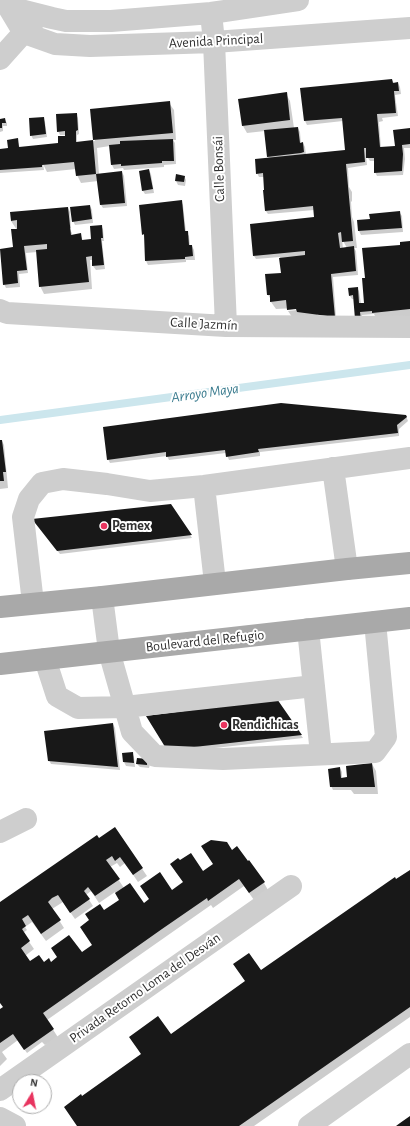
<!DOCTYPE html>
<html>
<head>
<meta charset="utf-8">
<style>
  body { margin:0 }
  #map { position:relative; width:410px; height:1126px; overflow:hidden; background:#fff; font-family:"Alegreya Sans",sans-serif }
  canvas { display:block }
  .north { position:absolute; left:12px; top:1074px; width:40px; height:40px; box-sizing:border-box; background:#fff; border:1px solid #adadad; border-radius:50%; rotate:10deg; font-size:11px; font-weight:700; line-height:16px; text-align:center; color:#313131 }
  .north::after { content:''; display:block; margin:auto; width:14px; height:18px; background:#e8345f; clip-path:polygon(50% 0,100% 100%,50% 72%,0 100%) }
</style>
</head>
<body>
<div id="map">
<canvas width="410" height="1126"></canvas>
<div class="north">N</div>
</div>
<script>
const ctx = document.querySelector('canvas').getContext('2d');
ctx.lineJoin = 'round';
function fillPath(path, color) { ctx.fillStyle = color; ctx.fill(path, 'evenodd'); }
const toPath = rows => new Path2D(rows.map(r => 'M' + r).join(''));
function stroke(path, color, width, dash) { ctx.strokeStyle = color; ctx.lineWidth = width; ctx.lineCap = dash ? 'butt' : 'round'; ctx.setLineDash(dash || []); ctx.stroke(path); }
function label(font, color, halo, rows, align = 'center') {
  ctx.font = font + ' "Alegreya Sans",sans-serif'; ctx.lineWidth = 4; ctx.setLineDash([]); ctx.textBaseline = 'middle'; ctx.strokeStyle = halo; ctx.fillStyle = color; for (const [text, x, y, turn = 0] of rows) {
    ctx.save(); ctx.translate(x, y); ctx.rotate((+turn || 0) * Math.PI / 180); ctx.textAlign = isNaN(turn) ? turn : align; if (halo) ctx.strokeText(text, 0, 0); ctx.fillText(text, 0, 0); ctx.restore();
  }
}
fillPath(toPath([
  [392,80,394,83,398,83,400,87,401,94,395,95,398,116,382,118,383,121,379,122,381,148,396,147,410,129,410,148,404,148,405,159,403,175,377,176,375,172,375,161,370,161,366,155,367,165,348,168,349,187,352,192,352,201,351,202,352,217,354,222,357,248,354,248,356,251,358,275,333,277,336,316,317,313,317,315,337,318,292,317,288,311,297,310,297,308,276,309,271,302,271,298,270,298,268,295,282,274,280,257,256,259,254,256,315,218,314,210,268,214,265,210,264,177,259,177,257,173,269,159,268,157,265,131,247,133,243,126,239,100,286,94,290,101,294,128,298,128,300,132,301,144,303,143,305,147,306,155,346,151,343,121,307,125,305,121,302,89],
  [342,239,347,248,343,249],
  [169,103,174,110,176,140,173,140,175,143,176,164,164,165,164,167,124,170,123,168,114,169,112,165,110,146,97,148,99,174,122,172,124,176,127,206,103,208,101,205,98,181,81,183,77,175,76,169,47,172,43,164,44,170,0,173,0,150,9,149,17,140,20,148,60,144,66,137,66,135,60,135,58,131,76,114,78,118,79,134,77,135,77,143,95,141,91,110],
  [43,118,45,122,47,137,33,139,31,135],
  [0,119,1,120,5,120,7,123,7,126,3,126,3,131,0,132],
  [149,170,151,174,154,193,145,194,143,191],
  [184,176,186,180,185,186,178,185,176,181],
  [181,201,183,205,186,232,189,236,190,246,192,246,194,250,195,260,186,260,186,262,148,265,146,261,145,237,143,234],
  [90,206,92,210,93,223,75,225,73,221],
  [68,208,70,212,71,228,69,228,72,233,72,236,80,234,83,241,92,240,101,226,103,229,104,241,102,241,105,269,96,270,93,266,93,260,90,260,92,289,44,294,40,286,37,252,26,253,28,273,19,274,20,287,6,288,4,284,14,248,17,230,11,221],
  [399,212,402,216,403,232,361,235,359,231,358,221,371,220],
  [410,242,410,316,377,320,374,314,362,315,362,323,354,299,352,299,350,296,357,288,359,291,361,304,366,307,366,279,401,245],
  [406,416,408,421,399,429,399,436,260,452,260,456,229,460,226,453,169,460,167,456,110,463,108,459],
  [0,441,2,441,4,445,8,488,0,489],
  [170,505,192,538,60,554,35,523],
  [276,700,303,738,171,753],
  [113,724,115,728,120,770,51,764,49,760],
  [132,753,134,757,135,767,126,766,124,762],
  [137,764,150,764,149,768,140,767],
  [372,764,376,771,378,794,354,794,351,790,333,790,331,786,340,768,342,772,342,778,348,778],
  [115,829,147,876,138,882,125,863,120,867,117,863,110,867,124,888,143,904,172,891,184,883,175,871,203,872,232,851,264,883,268,890,254,900,244,886,213,908,211,905,47,1020,59,1039,45,1045,42,1042,27,1053,18,1040,2,1052,7,1059,0,1066,0,1010,4,1007,0,1002,0,903],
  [91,891,99,903,115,892,120,900,104,911,93,946,81,954,51,963,30,963,25,956,34,949,23,933,27,930,25,927,32,922,46,941,64,928,52,909,63,902,75,919,93,906,86,895],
  [410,872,410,1017,254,1126,78,1126,82,1097,261,971]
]), '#0003');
stroke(toPath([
  [0,420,410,365]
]), '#cce6ed', 8);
fillPath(toPath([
  [392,79,393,83,398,82,399,91,394,91,396,113,377,114,380,147,395,146,393,130,410,128,410,144,402,145,403,154,402,171,374,173,374,158,366,158,366,148,364,148,365,162,346,164,353,241,342,242,341,232,338,233,340,248,354,246,356,271,331,274,335,317,297,312,296,309,287,310,286,300,270,302,270,295,267,295,265,274,281,273,279,258,305,255,305,251,253,256,250,224,314,217,313,206,265,211,263,190,264,190,263,173,256,174,255,159,345,150,342,118,304,121,300,88],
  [287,92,290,120,242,126,238,99],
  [170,101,173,133,93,140,90,109],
  [77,113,78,130,76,131,76,142,93,140,96,174,76,176,74,162,42,165,42,167,0,170,0,149,8,148,7,140,18,138,19,147,58,143,58,136,65,136,65,131,57,132,56,114],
  [44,117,46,134,30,136,29,118],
  [5,118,6,123,2,123,2,128,0,128,0,119],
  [298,127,300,143,303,142,304,152,301,153,267,157,264,130],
  [173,139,174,161,162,161,162,163,121,166,121,164,111,165,109,145,120,144,120,141],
  [149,169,153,189,142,191,139,171],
  [122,171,125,203,100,205,96,174],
  [176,174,185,176,184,182,175,181],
  [182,200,185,231,188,231,189,245,192,245,193,256,185,257,185,259,145,261,144,234,142,235,139,205],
  [90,205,92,219,72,222,70,207],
  [68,207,71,235,81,233,82,240,91,239,90,226,102,225,103,238,101,238,104,265,92,266,92,256,86,257,89,282,39,287,36,250,47,249,47,244,24,246,27,270,17,271,18,283,3,285,0,249,13,247,11,229,17,229,17,220,11,221,10,212],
  [400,211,402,228,358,231,357,220,370,219,369,214],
  [410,241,410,309,372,313,372,311,360,312,361,320,355,319,353,295,349,296,348,288,358,287,359,303,364,303,362,278,365,278,362,248,400,245,400,242],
  [281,403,406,415,407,417,397,425,398,433,258,449,259,452,226,457,225,450,166,457,166,452,107,460,103,427],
  [0,440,2,440,6,472,3,472,4,481,0,481],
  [171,504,192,535,57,551,32,519],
  [277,699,302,735,167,750,146,716],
  [113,723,118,767,48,761,44,731],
  [133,752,134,763,123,762,122,753],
  [137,758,148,759,147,765,136,764],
  [372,763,375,787,330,787,328,769,340,767,341,778,347,777,346,766],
  [115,827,143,868,133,875,120,857,115,861,112,856,106,860,120,879,95,896,88,887,84,891,90,899,70,913,58,895,52,898,48,902,61,920,41,934,28,915,22,919,26,926,22,929,30,941,21,948,30,961,39,955,44,962,49,958,51,962,57,957,51,948,69,935,82,952,92,945,80,927,89,920,85,914,100,904,104,910,119,900,115,893,130,883,144,903,149,899,140,886,160,872,172,890,183,882,170,864,178,858,180,860,191,853,203,871,213,864,201,846,211,840,227,842,232,850,237,846,248,861,249,860,265,882,249,893,239,879,208,901,207,898,162,929,43,1013,54,1029,24,1050,13,1034,0,1043,0,1009,3,1007,0,1003,0,902,97,835,99,838],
  [410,870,410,1007,239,1126,77,1126,64,1107,81,1094,82,1096,141,1054,129,1037,158,1016,171,1034,245,981,233,964,249,953,261,970,395,877,396,879],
  [410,1116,410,1126,396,1126,400,1123]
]), '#181818');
stroke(toPath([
  [4,0,24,33,55,44,90,46,214,42,410,28],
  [9,7,52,18,66,21,111,21,211,13,298,0],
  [211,13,214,42,226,326],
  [0,59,34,21],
  [0,310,7,313,226,326,410,327],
  [333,468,347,569],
  [204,486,215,583],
  [102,597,109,651,132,732,155,756,223,759,375,752,386,737,375,622],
  [33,603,23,517,29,499,42,483,63,479,107,484,150,491,204,486,410,458],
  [308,629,321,754],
  [45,659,57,696,78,708,125,707,314,686],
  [0,832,26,819],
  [0,1090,291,886],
  [0,1118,15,1126],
  [309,1126,410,1054]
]), '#cecece', 22);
stroke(toPath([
  [0,607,102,597,347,569,410,563],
  [0,664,410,618]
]), '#a9a9a9', 22);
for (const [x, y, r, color] of [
  [104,526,4,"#e8345f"],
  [224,725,4,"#e8345f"]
]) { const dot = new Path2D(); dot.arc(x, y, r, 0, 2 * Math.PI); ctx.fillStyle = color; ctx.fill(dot); stroke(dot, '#fff', 1.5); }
label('14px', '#313131', '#fff', [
  ["Avenida Principal",216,41,-3],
  ["Calle Bonsái",219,169,-92],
  ["Calle Jazmín",204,324,3],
  ["Boulevard del Refugio",205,641,-6],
  ["Privada Retorno Loma del Desván",145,988,-35]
]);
label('bold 14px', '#313131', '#fff', [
  ["Pemex",112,526],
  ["Rendichicas",232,725]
], 'left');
label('italic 15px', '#3b7c8f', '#fff', [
  ["Arroyo Maya",205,393,-8]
]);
</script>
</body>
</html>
